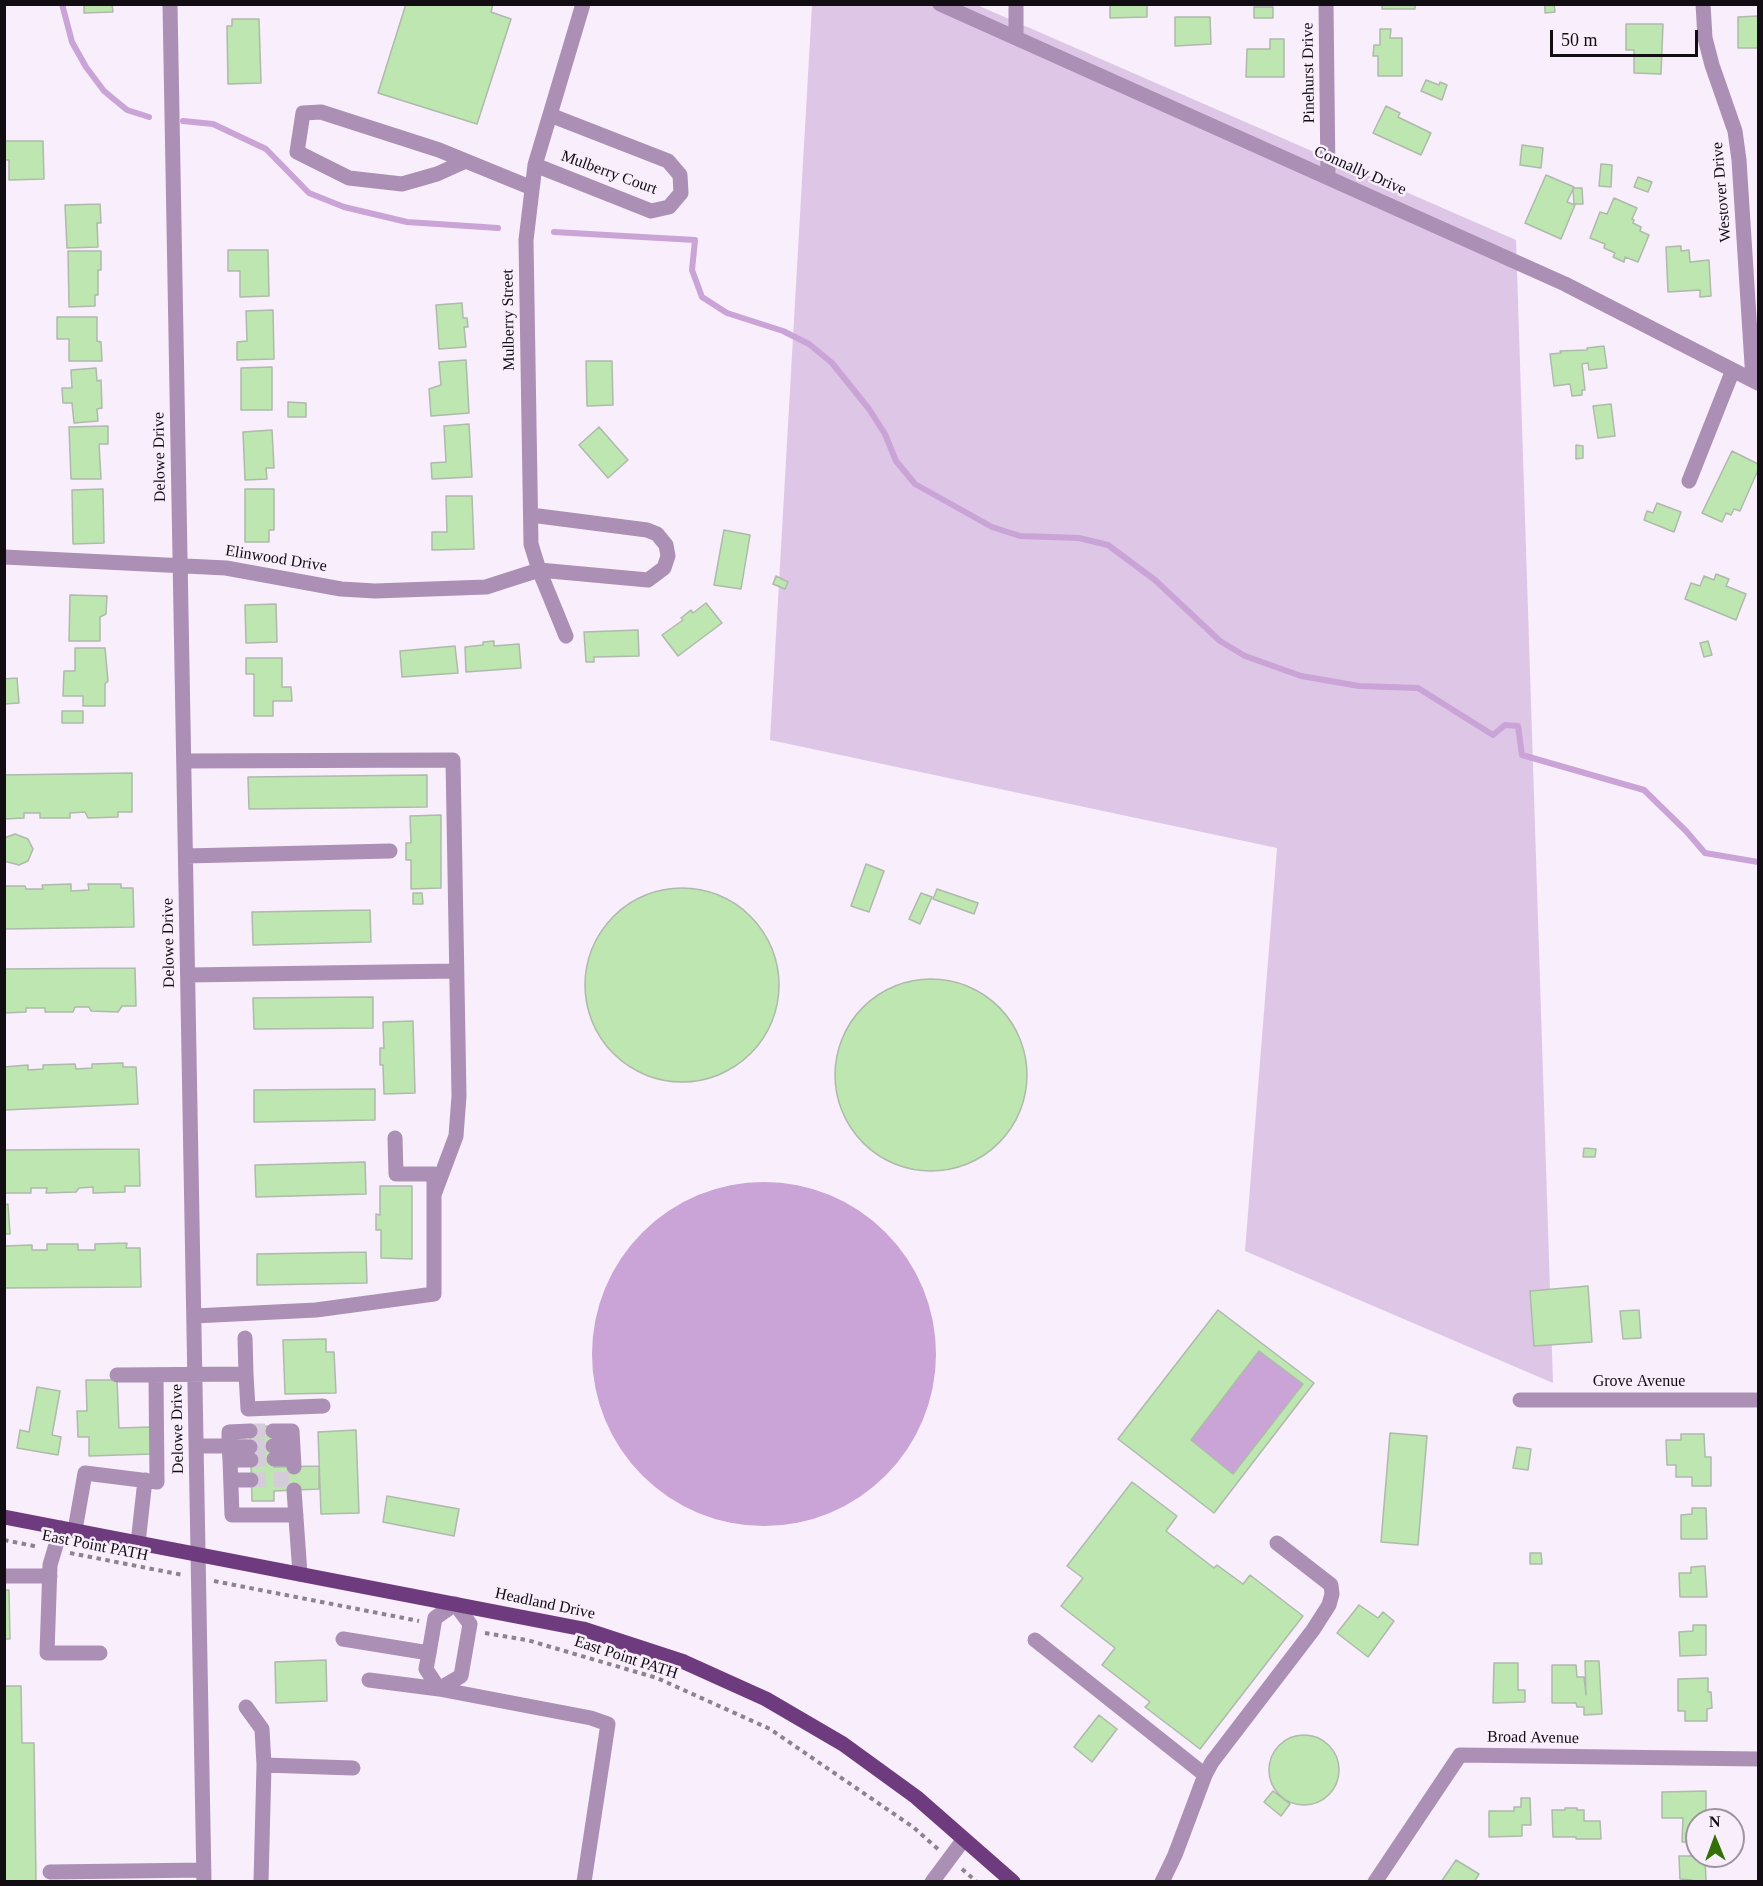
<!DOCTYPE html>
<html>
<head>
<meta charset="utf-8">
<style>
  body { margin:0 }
  #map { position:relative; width:1763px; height:1886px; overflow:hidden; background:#f8eefc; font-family:"Times New Roman",serif }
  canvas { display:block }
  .frame { position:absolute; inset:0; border:6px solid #110d12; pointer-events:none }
  .north { position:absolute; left:1685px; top:1808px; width:60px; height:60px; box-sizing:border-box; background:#f8eefc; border:2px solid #9c949e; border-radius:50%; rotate:359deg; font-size:16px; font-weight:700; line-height:24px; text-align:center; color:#110d12 }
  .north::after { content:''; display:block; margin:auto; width:21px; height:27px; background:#317108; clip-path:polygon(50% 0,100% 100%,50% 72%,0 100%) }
  .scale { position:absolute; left:1550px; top:30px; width:148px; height:27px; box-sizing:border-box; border:3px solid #110d12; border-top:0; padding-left:8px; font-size:18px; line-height:21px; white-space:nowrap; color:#110d12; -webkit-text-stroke:4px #f8eefc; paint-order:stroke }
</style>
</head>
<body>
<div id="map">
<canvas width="1763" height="1886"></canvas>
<div class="frame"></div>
<div class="north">N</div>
<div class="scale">50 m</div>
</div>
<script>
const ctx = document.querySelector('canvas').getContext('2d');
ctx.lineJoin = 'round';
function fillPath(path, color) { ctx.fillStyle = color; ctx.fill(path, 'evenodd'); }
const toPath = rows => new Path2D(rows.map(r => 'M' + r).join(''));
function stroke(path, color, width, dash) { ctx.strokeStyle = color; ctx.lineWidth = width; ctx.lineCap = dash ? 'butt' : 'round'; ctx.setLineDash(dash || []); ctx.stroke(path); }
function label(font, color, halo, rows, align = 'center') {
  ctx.font = font + ' "Times New Roman",serif'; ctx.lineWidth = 5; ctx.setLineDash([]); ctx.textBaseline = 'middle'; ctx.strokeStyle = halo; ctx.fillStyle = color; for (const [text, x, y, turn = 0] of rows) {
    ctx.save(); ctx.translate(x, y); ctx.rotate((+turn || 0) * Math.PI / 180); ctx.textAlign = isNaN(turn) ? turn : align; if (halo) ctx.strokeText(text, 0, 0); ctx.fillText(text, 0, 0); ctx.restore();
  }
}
fillPath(toPath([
  [812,5,977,5,1516,240,1553,1383,1245,1251,1277,848,770,740]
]), '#dec6e6');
fillPath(toPath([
  '592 1354a172 172 0 1 1 344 0a172 172 0 1 1-344 0Z',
  [1259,1351,1303,1384,1233,1474,1191,1440]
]), '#caa3d7');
stroke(toPath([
  [62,4,72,42,86,67,104,91,127,110,149,117],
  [183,121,213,124,266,149,309,193,344,207,407,222,498,228],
  [554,232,695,240,692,270,702,297,727,313,783,331,809,344,832,363,869,409,885,434,896,461,915,484,992,527,1020,536,1079,538,1108,545,1155,580,1220,641,1245,656,1301,676,1359,686,1418,688,1493,735,1505,725,1518,726,1522,755,1644,790,1686,831,1705,853,1758,862]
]), '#caa3d7', 6);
const building = toPath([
  [84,4,112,4,113,12,84,13,84,4],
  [406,4,493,4,491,12,511,19,477,124,378,93,406,4],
  [1110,4,1147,4,1147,17,1110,18,1110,4],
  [1382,4,1415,4,1415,9,1382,9,1382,4],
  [1545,4,1554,4,1555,12,1545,13,1545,4],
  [1254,7,1273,7,1273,18,1254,18,1254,7],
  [1758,16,1758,48,1738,48,1738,17,1758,16],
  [1175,17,1210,17,1211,44,1175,46,1175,17],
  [232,19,259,19,261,83,228,84,227,26,232,26,232,19],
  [1626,24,1663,24,1661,74,1634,73,1634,50,1626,50,1626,24],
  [1380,29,1391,29,1390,38,1402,38,1402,76,1378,76,1378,56,1373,56,1374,45,1380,45,1380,29],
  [1270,39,1284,39,1284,77,1246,77,1247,49,1270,49,1270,39],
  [1426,80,1439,85,1440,82,1447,85,1442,100,1421,91,1426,80],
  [1386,106,1400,113,1398,117,1431,133,1421,155,1373,133,1386,106],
  [4,141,43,141,44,179,9,180,9,160,4,160,4,141],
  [1522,145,1543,148,1541,168,1520,165,1522,145],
  [1601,164,1612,165,1611,187,1599,186,1601,164],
  [1546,175,1574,187,1567,202,1575,205,1561,239,1525,223,1546,175],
  [1638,177,1652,182,1648,192,1634,187,1638,177],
  [1573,188,1582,188,1583,204,1574,204,1573,188],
  [1614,198,1637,208,1632,219,1634,220,1633,223,1641,227,1640,231,1649,235,1638,262,1625,257,1624,262,1613,257,1615,253,1604,248,1605,244,1590,238,1600,212,1607,214,1614,198],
  [100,204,101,223,97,223,98,247,67,248,65,205,100,204],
  [1681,246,1681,251,1689,250,1690,262,1709,260,1711,296,1700,297,1700,290,1668,292,1666,247,1681,246],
  [228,250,268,250,269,296,240,297,240,271,228,271,228,250],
  [68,251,101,251,101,270,98,270,98,295,95,295,95,306,69,307,68,251],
  [462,303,463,318,467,318,468,327,464,327,466,347,439,349,436,305,462,303],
  [273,310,274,359,237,360,237,342,247,341,246,311,273,310],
  [57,317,97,317,97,341,101,342,102,361,69,361,69,339,57,339,57,317],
  [1604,346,1607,368,1589,370,1588,363,1582,364,1585,390,1582,390,1582,395,1572,396,1570,384,1554,386,1550,354,1561,353,1560,351,1587,350,1587,348,1604,346],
  [466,360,469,413,431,416,429,389,441,385,439,362,466,360],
  [586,361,612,361,613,405,587,406,586,361],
  [272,367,272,410,241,410,241,368,272,367],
  [96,368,97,381,101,380,102,408,97,409,98,421,74,423,72,403,63,403,62,388,72,388,71,370,96,368],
  [288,402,306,403,306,417,288,417,288,402],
  [1611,404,1615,436,1598,438,1593,406,1611,404],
  [469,424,472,477,432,479,431,463,446,462,444,426,469,424],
  [108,426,108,444,99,444,101,479,71,479,69,427,108,426],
  [599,427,628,460,608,478,579,445,599,427],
  [272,430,274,468,266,468,267,479,245,480,243,432,272,430],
  [1576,445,1583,446,1583,458,1576,459,1576,445],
  [1732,451,1758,464,1758,470,1740,511,1734,509,1731,515,1726,513,1722,522,1702,513,1732,451],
  [103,489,104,543,73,544,72,490,103,489],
  [245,489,274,489,274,530,269,530,269,542,245,542,245,489],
  [446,496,472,496,474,549,432,550,432,532,447,532,446,496],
  [1657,503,1681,512,1674,532,1644,520,1647,511,1653,513,1657,503],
  [724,530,750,535,741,589,714,585,724,530],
  [1716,574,1729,579,1726,586,1746,594,1736,620,1685,599,1691,583,1700,586,1704,576,1714,580,1716,574],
  [776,576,788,582,785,589,773,584,776,576],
  [70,595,107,596,106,614,100,617,100,641,69,641,70,595],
  [706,603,722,623,678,656,662,635,683,620,681,618,691,610,693,613,706,603],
  [276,604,277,642,246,643,245,605,276,604],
  [638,630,639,656,594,657,594,662,586,662,584,632,638,630],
  [494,641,494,646,519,644,521,668,466,672,465,647,483,645,483,642,494,641],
  [1708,641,1712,655,1704,657,1700,643,1708,641],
  [455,646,458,673,402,677,400,651,455,646],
  [75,648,105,648,108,681,105,684,105,706,83,706,83,696,63,696,64,671,75,671,75,648],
  [246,658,282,658,282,687,291,687,292,701,273,701,273,716,254,716,254,674,246,674,246,658],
  [17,678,19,703,4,704,4,679,17,678],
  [62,711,83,711,83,723,62,723,62,711],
  [132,773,132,812,118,812,118,817,88,818,85,812,70,813,70,818,40,818,40,813,24,813,24,818,4,819,4,775,132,773],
  [427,775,427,807,249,809,248,777,427,775],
  [441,815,441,888,411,889,411,860,406,860,406,843,411,843,410,816,441,815],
  [15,834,28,839,33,849,28,861,19,865,4,861,4,838,15,834],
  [866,864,884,871,869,912,851,906,866,864],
  [71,884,71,891,89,890,88,884,121,884,121,888,133,888,134,927,4,929,4,886,25,886,26,889,43,889,42,885,71,884],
  '585 985a97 97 0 1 1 194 0a97 97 0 1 1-194 0Z',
  [937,889,978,903,974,914,933,899,937,889],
  [413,893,422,893,423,904,413,904,413,893],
  [921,893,932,897,920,924,909,919,921,893],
  [370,910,371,942,253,945,252,912,370,910],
  [135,968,136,1006,122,1006,118,1012,91,1011,89,1007,75,1007,73,1012,45,1012,45,1008,26,1008,26,1012,4,1013,4,969,135,968],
  '835 1075a96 96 0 1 1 192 0a96 96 0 1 1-192 0Z',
  [373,997,373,1028,254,1029,253,998,373,997],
  [413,1021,415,1093,384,1094,383,1065,380,1065,380,1048,384,1048,383,1022,413,1021],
  [123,1063,123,1067,136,1067,138,1104,4,1110,4,1067,28,1065,28,1070,43,1069,43,1065,75,1064,76,1069,92,1068,92,1064,123,1063],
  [375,1089,375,1120,254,1122,254,1090,375,1089],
  [1584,1148,1596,1149,1595,1157,1583,1157,1584,1148],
  [139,1149,140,1186,125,1186,125,1192,93,1193,93,1187,79,1188,76,1192,46,1193,47,1188,31,1188,31,1193,4,1193,4,1150,139,1149],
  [365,1162,366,1194,256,1197,255,1165,365,1162],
  [380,1186,412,1186,412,1259,381,1258,381,1230,376,1230,376,1214,380,1215,380,1186],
  [8,1204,10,1234,4,1234,4,1205,8,1204],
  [127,1243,126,1248,140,1248,141,1287,4,1288,4,1246,32,1245,32,1250,47,1250,47,1244,78,1244,78,1250,95,1250,95,1244,127,1243],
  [366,1252,367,1283,257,1285,257,1254,366,1252],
  [1588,1286,1592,1342,1534,1346,1530,1291,1588,1286],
  [1218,1310,1314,1383,1214,1513,1118,1439,1218,1310],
  [1259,1351,1303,1384,1233,1474,1191,1440,1259,1351],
  [1639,1310,1641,1338,1623,1339,1620,1311,1639,1310],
  [326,1339,326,1352,334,1352,336,1393,285,1394,283,1340,326,1339],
  [86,1380,117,1380,119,1428,151,1427,152,1454,89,1456,89,1437,78,1437,77,1411,87,1411,86,1380],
  [37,1387,60,1391,52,1435,61,1437,58,1455,17,1448,20,1430,29,1432,37,1387],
  [273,1426,274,1467,319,1466,319,1489,274,1491,274,1501,252,1501,250,1427,273,1426],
  [356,1430,359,1513,321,1514,318,1432,356,1430],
  [1390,1433,1427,1436,1418,1545,1381,1542,1390,1433],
  [1681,1434,1704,1434,1705,1457,1711,1457,1711,1486,1692,1486,1692,1477,1676,1477,1676,1465,1667,1465,1666,1440,1681,1440,1681,1434],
  [1517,1447,1531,1449,1528,1470,1513,1468,1517,1447],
  [1132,1482,1177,1516,1166,1531,1214,1568,1217,1565,1243,1584,1250,1575,1303,1616,1200,1749,1145,1707,1150,1702,1102,1665,1115,1648,1061,1606,1083,1578,1067,1566,1132,1482],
  [387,1496,459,1509,454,1536,383,1522,387,1496],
  [1692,1508,1706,1508,1707,1539,1681,1539,1681,1515,1692,1514,1692,1508],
  [1530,1553,1541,1553,1542,1564,1530,1564,1530,1553],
  [1705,1566,1707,1597,1680,1597,1679,1573,1691,1573,1691,1567,1705,1566],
  [4,1590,9,1590,10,1639,4,1639,4,1590],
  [1359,1605,1378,1618,1383,1612,1394,1621,1368,1657,1337,1633,1359,1605],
  [1693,1625,1706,1625,1706,1655,1680,1656,1679,1632,1693,1631,1693,1625],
  [326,1660,327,1701,276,1703,275,1662,326,1660],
  [1585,1661,1599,1661,1602,1714,1584,1715,1584,1707,1577,1707,1576,1703,1552,1703,1552,1665,1576,1665,1577,1677,1584,1677,1586,1695,1585,1661],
  [1494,1663,1518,1663,1518,1690,1525,1690,1525,1702,1493,1703,1494,1663],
  [1708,1678,1708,1692,1711,1692,1712,1708,1707,1709,1707,1721,1685,1721,1685,1711,1678,1711,1678,1679,1708,1678],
  [4,1686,21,1686,22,1743,34,1743,36,1882,4,1882,4,1686],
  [1099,1715,1117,1729,1092,1762,1074,1747,1099,1715],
  '1269 1770a35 35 0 1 1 70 0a35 35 0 1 1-70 0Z',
  [1273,1791,1290,1804,1281,1816,1264,1802,1273,1791],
  [1706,1791,1706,1816,1709,1816,1709,1820,1697,1820,1697,1842,1682,1842,1683,1818,1662,1818,1662,1792,1706,1791],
  [1521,1798,1530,1798,1531,1825,1522,1825,1522,1836,1489,1837,1489,1811,1514,1811,1514,1807,1521,1807,1521,1798],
  [1565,1808,1577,1808,1577,1810,1584,1810,1584,1821,1600,1821,1601,1839,1576,1839,1576,1837,1553,1837,1552,1810,1565,1810,1565,1808],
  [1679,1856,1705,1856,1706,1880,1704,1882,1692,1882,1692,1880,1680,1879,1679,1856],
  [1456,1860,1479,1874,1474,1882,1441,1882,1456,1860]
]);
fillPath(building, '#bee6b0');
stroke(building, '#afb9ac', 1.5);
stroke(toPath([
  [250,1431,273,1431],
  [250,1447,273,1446],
  [251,1460,274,1459],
  [251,1480,295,1479]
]), '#d5ccd9', 15, [15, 8]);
stroke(toPath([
  [4,1540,39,1547],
  [70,1553,183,1575],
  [214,1581,419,1621],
  [485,1633,527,1640,657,1678,770,1729,913,1827,938,1849],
  [962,1869,977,1882]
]), '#8b848e', 4, [4.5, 4.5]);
stroke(toPath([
  [170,4,204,1882],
  [940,4,1565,284,1758,383],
  [1016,4,1016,38],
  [1326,4,1328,177],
  [1703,4,1705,38,1712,65,1735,131,1739,160,1753,380],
  [466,161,437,174,402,184,349,178,297,152,303,113,321,112,439,150,532,188],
  [535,165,651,211,669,207,681,193,680,175,668,161,550,115],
  [1689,481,1733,370],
  [4,557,226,568,341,589,375,591,486,587,539,570,648,580,664,568,668,556,666,545,657,534,647,530,531,515],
  [566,636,539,570,531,544,526,240,535,165,583,4],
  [184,761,453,760,459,1096,456,1136,435,1192],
  [186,856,390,851],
  [188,975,455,971],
  [194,1316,316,1310,434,1294,434,1174,396,1174,395,1138],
  [246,1374,248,1409,323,1406],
  [117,1375,246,1374,245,1338],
  [1520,1400,1758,1400],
  [273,1431,292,1431,294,1467],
  [197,1446,229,1446,229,1432,250,1431],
  [273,1446,293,1446],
  [250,1447,229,1446,230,1460,251,1460],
  [274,1459,293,1459],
  [230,1460,232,1515,296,1515],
  [231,1480,251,1480],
  [294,1490,300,1574],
  [61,1528,50,1565,47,1653,100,1653],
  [75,1530,85,1473,157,1482,156,1376],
  [138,1543,145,1480],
  [4,1576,50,1576],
  [455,1604,470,1624,461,1676,439,1689,426,1669,429,1653,435,1618,455,1604],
  [343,1639,429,1653],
  [1035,1640,1205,1775],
  [369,1680,439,1689,591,1718,608,1724,584,1882],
  [246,1707,262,1729,264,1765,261,1882],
  [264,1765,353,1768],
  [50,1872,204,1870],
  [932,1882,964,1839],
  [1162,1882,1175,1855,1205,1775,1212,1762,1313,1630,1329,1605,1332,1594,1331,1585,1277,1543],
  [1375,1882,1460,1755,1758,1759]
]), '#ab8fb5', 15);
stroke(toPath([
  [4,1517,583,1629,684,1662,766,1699,843,1744,916,1797,1013,1882]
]), '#6f3b7f', 15);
label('16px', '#110d12', '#f8eefc', [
  ["Pinehurst Drive",1309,73,-91],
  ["Connally Drive",1360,171,24],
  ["Mulberry Court",609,173,20],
  ["Westover Drive",1722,192,-95],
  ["Mulberry Street",509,320,-91],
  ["Delowe Drive",160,457,-91],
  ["Elinwood Drive",276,559,9],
  ["Delowe Drive",169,943,-91],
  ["Grove Avenue",1639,1382],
  ["Delowe Drive",178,1429,-91],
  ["East Point PATH",95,1546,11],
  ["Headland Drive",545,1604,12],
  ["East Point PATH",626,1658,18],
  ["Broad Avenue",1533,1738,1]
]);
</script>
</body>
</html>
